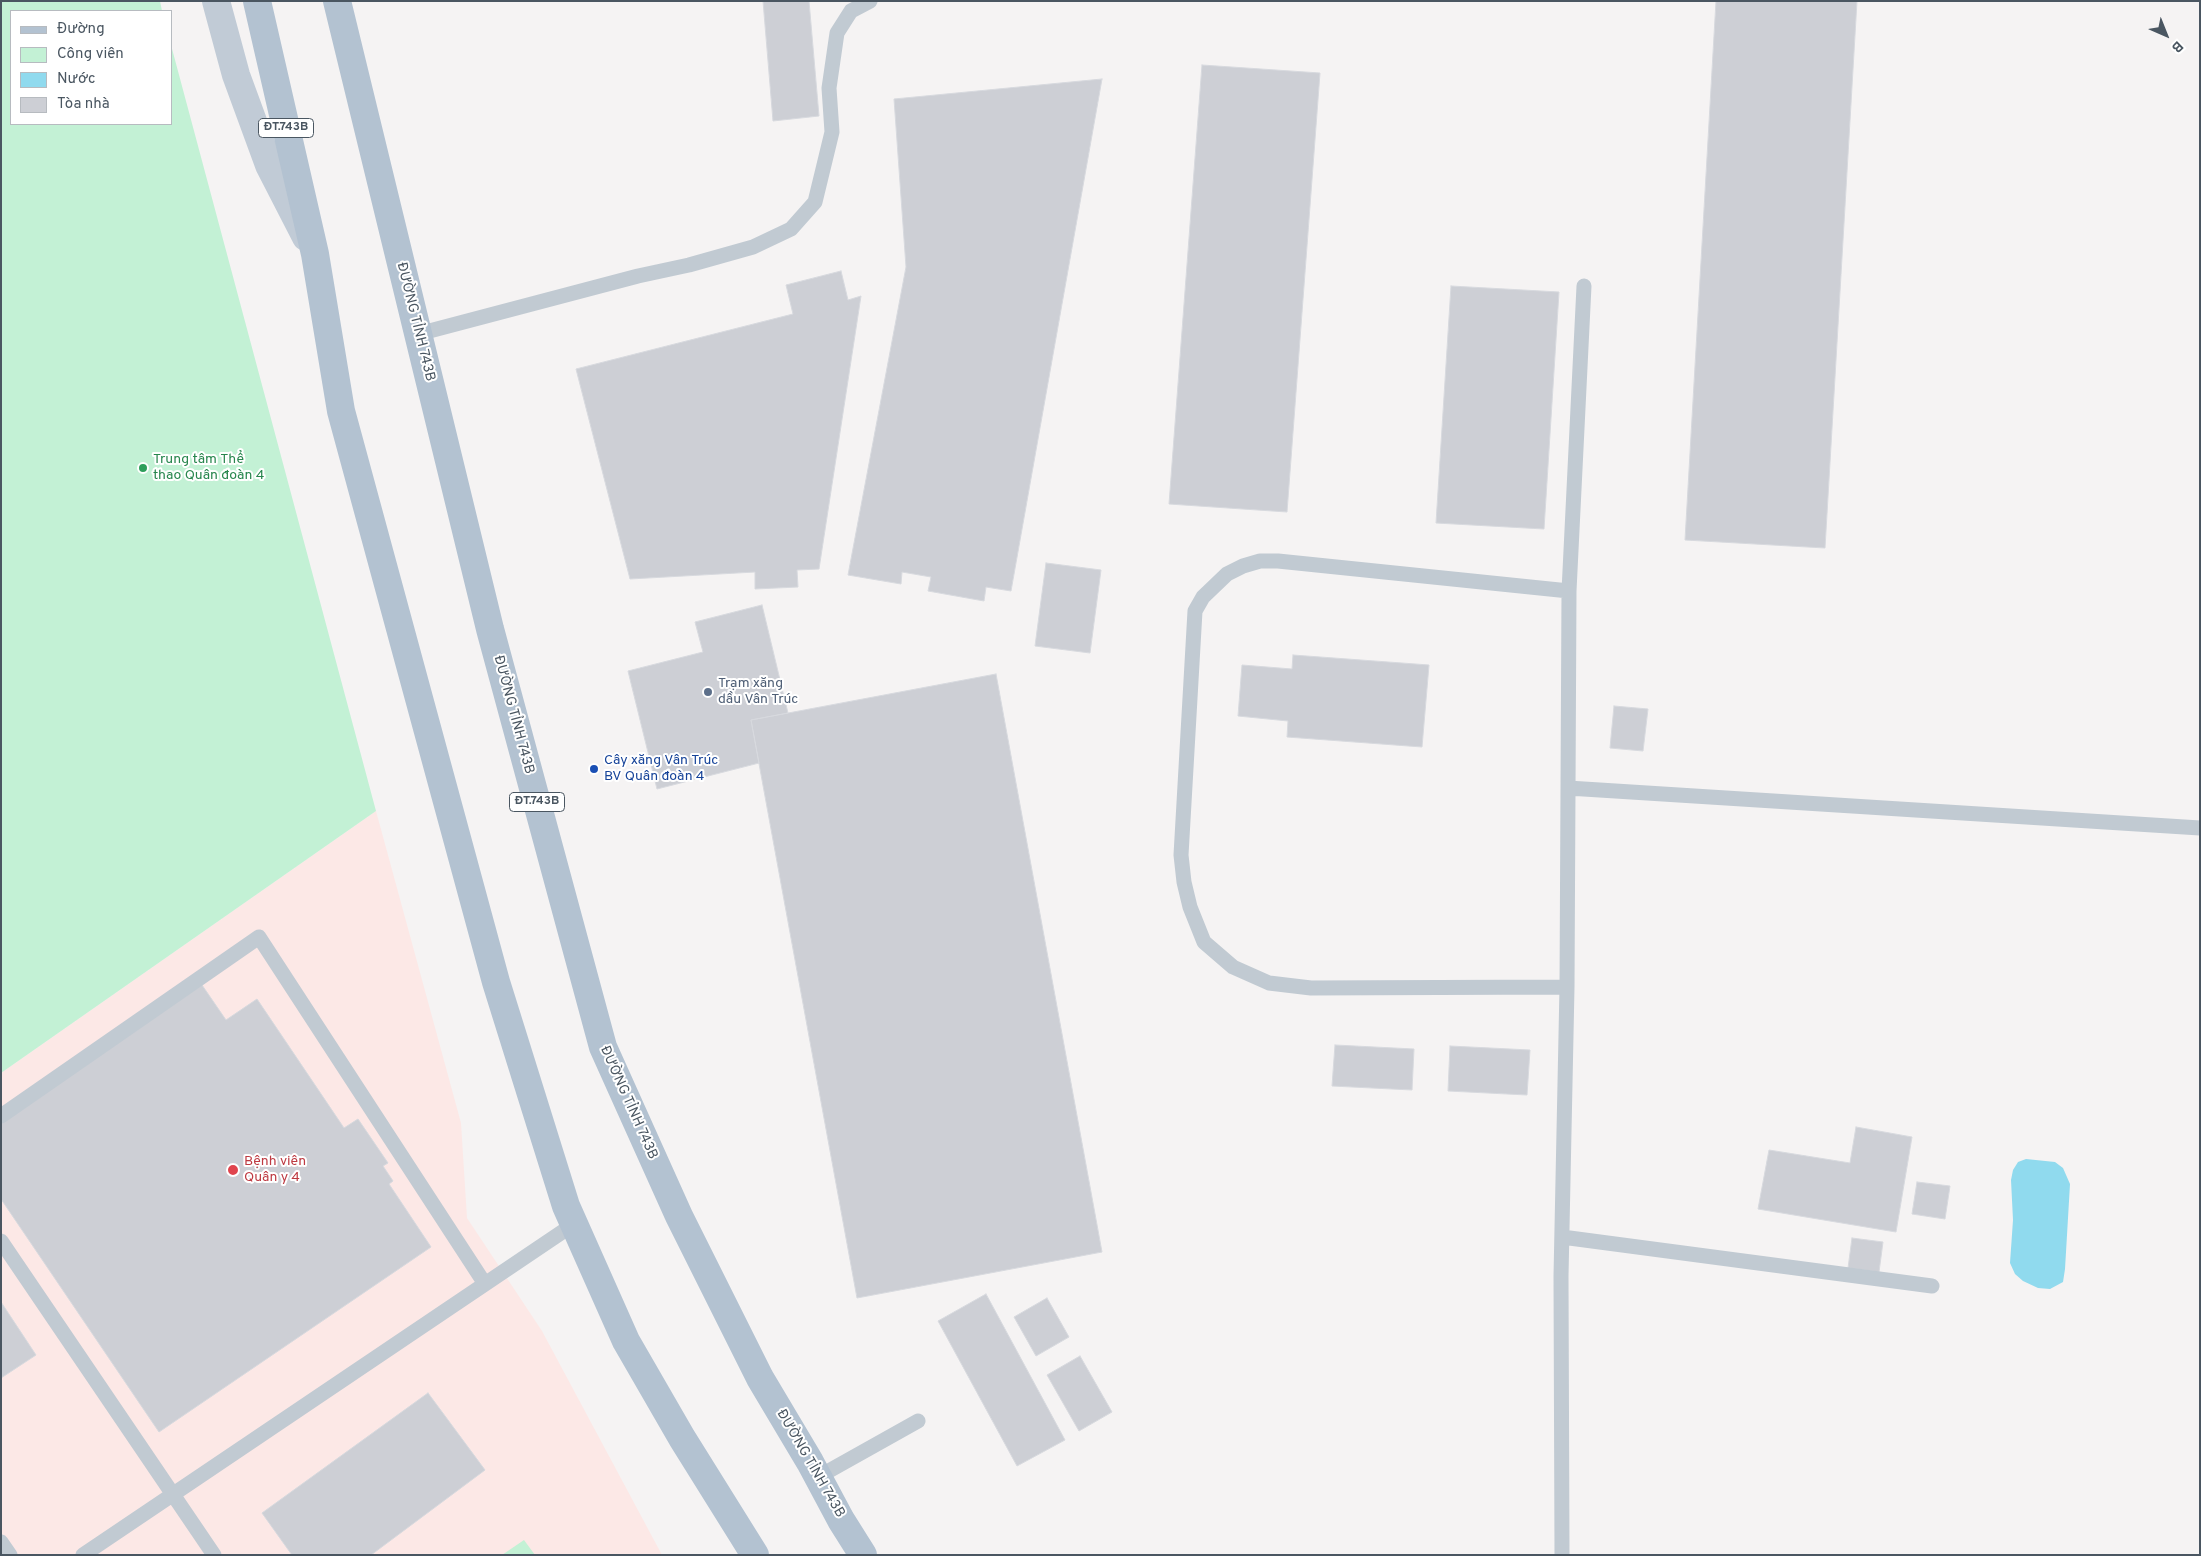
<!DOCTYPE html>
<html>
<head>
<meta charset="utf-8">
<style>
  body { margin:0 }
  #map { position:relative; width:2201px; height:1556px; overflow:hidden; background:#f5f3f3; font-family:Overpass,sans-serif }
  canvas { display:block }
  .frame { position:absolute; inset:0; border:2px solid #4a5661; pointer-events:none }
  .legend { position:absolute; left:10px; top:10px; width:162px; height:115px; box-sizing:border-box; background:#fff; border:1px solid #b7bbc0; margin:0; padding:6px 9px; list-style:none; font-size:15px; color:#4a5661 }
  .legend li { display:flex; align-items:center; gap:10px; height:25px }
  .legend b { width:25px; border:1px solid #b7bbc0 }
  .north { position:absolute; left:2141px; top:10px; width:50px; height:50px; -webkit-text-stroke:4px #fff; paint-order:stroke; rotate:136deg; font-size:14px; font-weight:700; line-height:20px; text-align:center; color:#4a5661 }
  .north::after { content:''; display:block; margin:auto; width:18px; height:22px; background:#4a5661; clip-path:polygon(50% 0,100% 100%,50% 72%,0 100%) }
</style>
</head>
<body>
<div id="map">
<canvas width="2201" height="1556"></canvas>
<div class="frame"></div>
<ul class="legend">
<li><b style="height:6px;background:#b3c2d1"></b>Đường</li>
<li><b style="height:14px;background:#c3f1d5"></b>Công viên</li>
<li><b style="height:14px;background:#90daee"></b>Nước</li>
<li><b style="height:14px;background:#cdcfd5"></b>Tòa nhà</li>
</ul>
<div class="north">B</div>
</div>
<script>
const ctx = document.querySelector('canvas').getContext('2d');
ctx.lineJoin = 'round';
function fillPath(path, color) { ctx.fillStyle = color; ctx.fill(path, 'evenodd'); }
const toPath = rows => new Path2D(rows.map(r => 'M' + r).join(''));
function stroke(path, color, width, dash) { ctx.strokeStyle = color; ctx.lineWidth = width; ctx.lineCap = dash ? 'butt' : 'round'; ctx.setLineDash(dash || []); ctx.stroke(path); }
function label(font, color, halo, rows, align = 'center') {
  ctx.font = font + ' Overpass,sans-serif'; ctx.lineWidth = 4; ctx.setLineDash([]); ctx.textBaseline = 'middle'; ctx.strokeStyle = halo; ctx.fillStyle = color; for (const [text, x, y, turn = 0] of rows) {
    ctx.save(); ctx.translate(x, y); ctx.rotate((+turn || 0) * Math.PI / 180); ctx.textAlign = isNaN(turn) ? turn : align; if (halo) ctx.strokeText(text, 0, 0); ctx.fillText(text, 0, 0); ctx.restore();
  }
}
fillPath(toPath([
  [376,811,461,1123,467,1218,542,1331,662,1555,1,1555,1,1073]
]), '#fce8e6');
fillPath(toPath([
  [1,1,160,1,162,11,11,11,11,124,171,124,171,45,376,811,1,1073],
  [524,1540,535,1555,502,1555]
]), '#c3f1d5');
fillPath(toPath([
  [2026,1159,2055,1162,2063,1168,2070,1184,2065,1269,2063,1282,2050,1289,2038,1288,2023,1281,2015,1274,2010,1263,2013,1220,2011,1180,2013,1170,2018,1162]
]), '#90daee');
const building = toPath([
  [763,1,809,1,819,116,773,121,763,1],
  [1716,1,1857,1,1825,548,1685,540,1716,1],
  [1202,65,1320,73,1287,512,1169,504,1202,65],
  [1102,79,1011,591,986,587,984,601,928,591,931,577,902,572,901,584,848,575,906,267,894,99,1102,79],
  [841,271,848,300,861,296,819,569,797,570,798,587,755,589,755,572,630,579,576,369,793,314,786,285,841,271],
  [1451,286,1559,292,1544,529,1436,523,1451,286],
  [1046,563,1101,570,1090,653,1035,646,1046,563],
  [762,605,788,713,751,720,759,763,657,789,628,671,703,652,695,622,762,605],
  [1293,655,1429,665,1422,747,1287,737,1288,721,1238,716,1242,665,1292,669,1293,655],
  [996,674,1102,1252,857,1298,751,720,996,674],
  [1614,706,1648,709,1643,751,1610,748,1614,706],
  [202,985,226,1020,257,999,344,1128,358,1119,388,1163,383,1166,393,1181,389,1184,431,1247,159,1432,1,1199,1,1121,202,985],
  [1335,1045,1414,1049,1412,1090,1332,1086,1335,1045],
  [1450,1046,1530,1050,1527,1095,1448,1091,1450,1046],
  [1856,1127,1912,1137,1896,1232,1758,1209,1769,1150,1850,1163,1856,1127],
  [1917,1182,1950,1186,1945,1219,1912,1214,1917,1182],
  [1852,1238,1883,1242,1879,1272,1848,1268,1852,1238],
  [986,1294,1065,1440,1017,1466,938,1321,986,1294],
  [1047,1298,1069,1337,1036,1356,1014,1317,1047,1298],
  [1,1302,36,1355,1,1378,1,1302],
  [1080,1356,1112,1412,1079,1431,1047,1375,1080,1356],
  [428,1393,485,1470,371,1555,292,1555,262,1513,428,1393]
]);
fillPath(building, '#cdcfd5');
stroke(building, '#d7d9de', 1);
stroke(toPath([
  [418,334,638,276,689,265,753,247,791,229,815,202,832,132,829,88,837,33,851,11,870,1],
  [1568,788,2200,828],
  [1567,987,1311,988,1269,983,1233,967,1204,942,1190,907,1184,882,1181,855,1195,611,1203,597,1227,574,1243,566,1260,561,1278,561,1569,591],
  [1,1116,259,937,485,1284],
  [1562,1237,1932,1286],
  [1,1241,214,1555],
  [818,1477,918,1421],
  [1,1542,10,1555],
  [83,1555,574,1224],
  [1562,1555,1561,1276,1567,987,1569,591,1584,286]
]), '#c1cad2', 15);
stroke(toPath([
  [216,1,236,75,269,165,306,237]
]), '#c1cbd6', 28);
stroke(toPath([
  [257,1,315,254,341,411,496,982,566,1206,626,1341,682,1438,755,1555],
  [337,1,490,629,603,1047,679,1216,760,1378,810,1462,841,1520,863,1555]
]), '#b3c2d1', 28);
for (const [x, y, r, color] of [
  [143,468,5,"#2e9e5b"],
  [708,692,5,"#5c6f8a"],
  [594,769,5,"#1a4fb4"],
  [233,1170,6,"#e0444e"]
]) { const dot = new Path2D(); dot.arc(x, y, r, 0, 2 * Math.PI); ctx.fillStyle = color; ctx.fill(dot); stroke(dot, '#fff', 2); }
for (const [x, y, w] of [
  [286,128,55],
  [537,802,55]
]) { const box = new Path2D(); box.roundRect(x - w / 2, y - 9.5, w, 19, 4); ctx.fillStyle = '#fff'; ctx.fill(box); stroke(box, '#4a5661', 1); }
label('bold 12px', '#4a5661', null, [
  ["ĐT.743B",286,128],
  ["ĐT.743B",537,802]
]);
label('14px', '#4a5661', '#fff', [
  ["ĐƯỜNG TỈNH 743B",415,322,76],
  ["ĐƯỜNG TỈNH 743B",513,715,75],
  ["ĐƯỜNG TỈNH 743B",628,1103,66],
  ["ĐƯỜNG TỈNH 743B",810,1464,60]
]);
label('14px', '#27864d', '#fff', [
  ["Trung tâm Thể",153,460],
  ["thao Quân đoàn 4",153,476]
], 'left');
label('14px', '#4e5e75', '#fff', [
  ["Trạm xăng",718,684],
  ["dầu Vân Trúc",718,700]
], 'left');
label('14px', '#164399', '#fff', [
  ["Cây xăng Vân Trúc",604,761],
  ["BV Quân đoàn 4",604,777]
], 'left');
label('14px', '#be3a42', '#fff', [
  ["Bệnh viên",244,1162],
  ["Quân y 4",244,1178]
], 'left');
</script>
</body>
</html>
